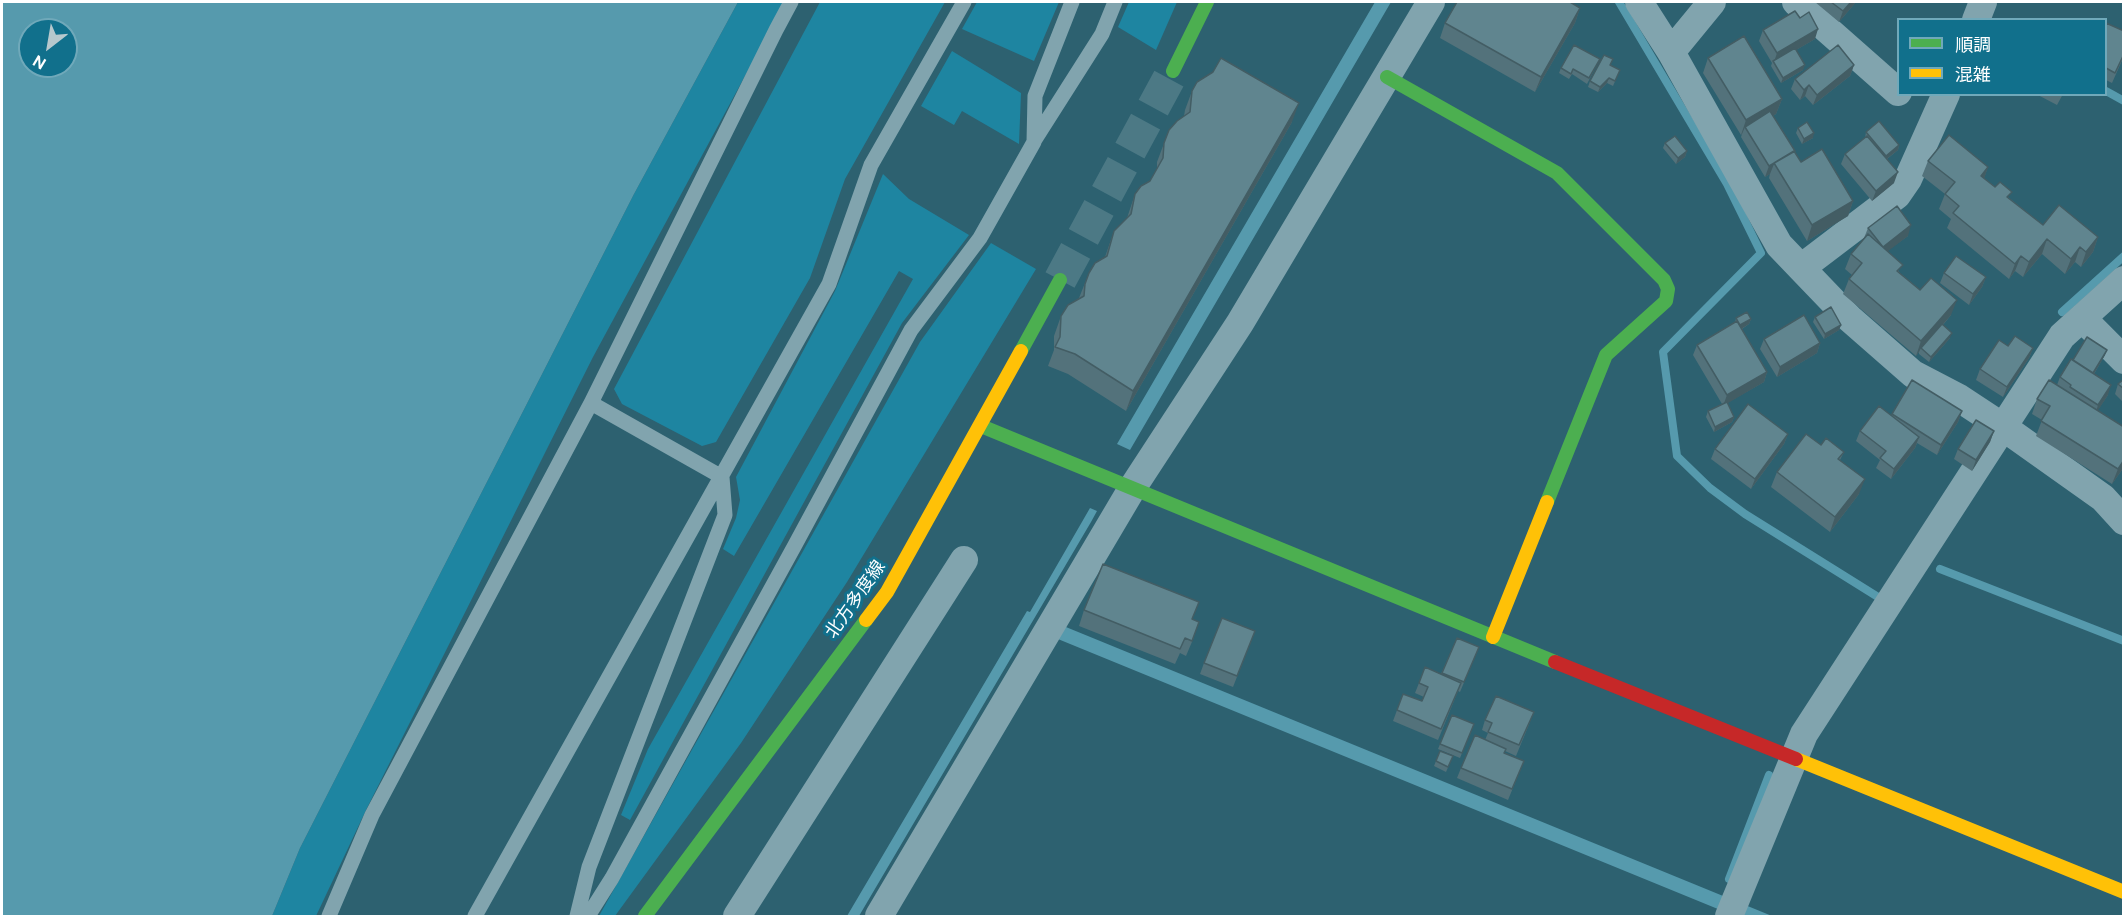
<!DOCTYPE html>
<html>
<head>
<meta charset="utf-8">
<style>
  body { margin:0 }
  #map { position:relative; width:2125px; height:918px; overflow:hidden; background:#2d6170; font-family:"DM Sans","Noto Sans JP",sans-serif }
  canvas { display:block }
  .frame { position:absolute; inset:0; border:3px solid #fff; pointer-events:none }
  .legend { position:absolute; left:1897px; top:18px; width:210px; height:78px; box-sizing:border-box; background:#11708c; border:2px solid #70a9ba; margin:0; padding:8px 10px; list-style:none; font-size:18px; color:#fff }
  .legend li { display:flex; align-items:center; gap:12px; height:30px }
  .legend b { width:30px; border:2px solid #70a9ba }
  .north { position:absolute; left:18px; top:18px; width:60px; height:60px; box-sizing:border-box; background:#11708c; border:2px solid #70a9ba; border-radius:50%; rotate:211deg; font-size:16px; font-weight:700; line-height:24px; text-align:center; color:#fff }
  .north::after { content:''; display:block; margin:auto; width:21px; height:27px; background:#b6c8cd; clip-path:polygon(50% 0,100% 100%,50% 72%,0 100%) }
</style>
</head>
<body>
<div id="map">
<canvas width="2125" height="918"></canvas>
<div class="frame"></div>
<ul class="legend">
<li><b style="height:8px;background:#4caf50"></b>順調</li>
<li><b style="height:8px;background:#ffc107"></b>混雑</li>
</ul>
<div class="north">N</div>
</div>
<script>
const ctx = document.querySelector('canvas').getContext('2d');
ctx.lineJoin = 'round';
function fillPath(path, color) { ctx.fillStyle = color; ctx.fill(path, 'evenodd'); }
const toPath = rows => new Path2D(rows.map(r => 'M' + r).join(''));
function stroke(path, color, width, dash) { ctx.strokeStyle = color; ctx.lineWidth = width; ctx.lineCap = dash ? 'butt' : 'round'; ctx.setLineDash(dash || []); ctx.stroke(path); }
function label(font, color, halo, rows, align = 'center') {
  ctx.font = font + ' "DM Sans","Noto Sans JP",sans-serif'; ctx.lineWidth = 6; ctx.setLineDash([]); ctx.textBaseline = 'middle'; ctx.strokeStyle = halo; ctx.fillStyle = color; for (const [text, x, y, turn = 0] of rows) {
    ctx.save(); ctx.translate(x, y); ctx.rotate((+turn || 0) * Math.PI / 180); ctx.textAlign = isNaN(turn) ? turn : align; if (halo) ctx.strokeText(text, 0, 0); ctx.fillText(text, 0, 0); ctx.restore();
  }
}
fillPath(toPath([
  [738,2,785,2,593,357,367,808,316,916,272,916,300,848,634,194],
  [820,2,945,2,845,179,810,278,716,442,702,446,622,404,614,389],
  [977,2,1059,2,1034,61,962,29],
  [1129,2,1177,2,1156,50,1118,27],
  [952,51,1021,93,1019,144,962,111,954,125,921,106],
  [883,174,909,199,969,235,902,323,630,820,621,815,648,749,913,279,899,271,734,556,723,549,736,518,740,500,736,477,835,291],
  [991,243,1036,269,847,582,741,743,615,916,599,916,920,342]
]), '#1e85a1');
fillPath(toPath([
  [2,2,738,2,634,194,300,848,272,916,2,916],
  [30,30,66,30,66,66,30,66],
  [1375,2,1391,2,1130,450,1117,444],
  [1090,508,1097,511,1091,522,859,916,847,916,1027,611,1030,612],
  [1061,625,1772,916,1735,916,1053,637]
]), '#569aad');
stroke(toPath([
  [1619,2,1727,184,1761,253,1663,352,1677,456,1710,488,1745,514,1878,597],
  [2106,91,2124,101],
  [2062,312,2124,256],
  [1940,569,2124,641],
  [1729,879,1769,775]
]), '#569aad', 8);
stroke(toPath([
  [1060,280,1173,71]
]), '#4c7985', 33, [33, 16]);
stroke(toPath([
  [1034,141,1102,34,1115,2],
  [329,916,372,815,591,403,776,30,791,2],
  [475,916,829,284,871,165,964,2],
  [577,916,589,867,725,515,722,477,591,403],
  [588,916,612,878,795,545,911,330,980,238,1034,142,1035,96,1072,2]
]), '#81a4ae', 15);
stroke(toPath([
  [1639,2,1671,52,1779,245,1801,268,1849,318,1913,374,1959,398,2003,427,2103,498,2124,521],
  [1796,2,1898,92],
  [1976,20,1983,2],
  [1671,52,1712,2],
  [1801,268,1897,195,1908,179,1946,94],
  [2082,318,2124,360],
  [737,916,964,560],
  [879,916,1133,487,1240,323,1431,2],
  [1729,916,1804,734,2062,336,2124,280]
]), '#81a4ae', 28);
stroke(toPath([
  [1173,71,1207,2],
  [1387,77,1557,173,1664,280,1668,289,1666,301,1606,355,1547,502],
  [1021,351,1060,280],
  [981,426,1555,662],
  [645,916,866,620]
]), '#4caf50', 14);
stroke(toPath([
  [866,620,887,592,1021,351],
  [1493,637,1547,502],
  [1796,759,2124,892]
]), '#ffc107', 14);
stroke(toPath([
  [1555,662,1796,759]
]), '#c62828', 14);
fillPath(toPath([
  [1815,2,1856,2,1839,22],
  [1580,8,1575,23,1535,92,1440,38,1445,23],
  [1800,18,1815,39,1796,50,1803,70,1781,83,1771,66,1772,63,1759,41,1763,30],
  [2106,23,2124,31,2124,56,2112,83,2106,80],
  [1708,58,1782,99,1776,114,1773,116,1801,162,1853,201,1848,216,1807,241,1769,178,1770,174,1765,177,1741,137,1742,134,1741,135,1703,73],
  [1600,59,1587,84,1572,74,1569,79,1559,73,1561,68],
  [1854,65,1850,76,1813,105,1805,96,1800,100,1791,89,1795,79],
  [1620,70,1613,86,1607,83,1598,92,1588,87,1590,81],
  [1192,91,1292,122,1126,411,1068,374,1048,366,1054,350,1054,336,1061,316,1079,298,1089,273,1105,257,1114,231,1127,218,1135,194,1150,181,1157,169,1157,162,1169,130,1184,116,1185,110],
  [2036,94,2063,94,2057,105],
  [1798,128,1813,138,1802,144,1796,133],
  [1866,132,1899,145,1898,150,1887,159,1894,183,1872,201,1841,164,1845,154,1865,138],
  [1665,143,1687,151,1685,157,1676,164,1663,148],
  [1928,161,1988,167,1984,178,2043,225,2098,237,2093,252,2081,267,2075,262,2065,274,2042,254,2023,277,2015,271,2009,279,1947,228,1951,219,1939,209,1945,194,1922,176],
  [1868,228,1908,236,1887,251,1900,273,1951,315,1943,325,1950,338,1929,362,1919,354,1919,352,1916,356,1843,294,1849,279,1852,275,1845,269,1851,254,1864,238],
  [1944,273,1986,277,1982,287,1969,305,1940,283],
  [1815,317,1841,325,1839,330,1824,339,1813,322],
  [1736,318,1751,319,1749,324,1742,329,1767,372,1764,382,1727,403,1734,417,1732,422,1714,432,1706,417,1708,411,1722,404,1693,355,1697,345,1735,323],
  [1764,339,1820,343,1817,353,1777,377,1760,349],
  [2008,346,2033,348,2029,358,2003,397,1976,380,1980,369],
  [2105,355,2094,374,2108,395,2097,411,2124,427,2124,467,2112,484,2036,436,2042,420,2032,414,2037,399,2057,385,2060,377,2073,360],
  [2124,379,2124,403,2115,394,2118,384],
  [1962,411,1958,422,1937,455,1917,443,1915,448,1891,479,1876,468,1880,460,1856,441,1860,431,1891,416,1892,414],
  [1994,431,1990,442,1972,471,1954,459,1958,449],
  [1788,434,1784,444,1751,489,1711,459,1715,449],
  [1821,445,1844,452,1840,460,1859,494,1830,532,1771,487,1777,472],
  [1084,610,1193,619,1194,637,1186,656,1180,653,1175,664,1079,626],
  [1255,631,1233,687,1200,674,1204,663],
  [1457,638,1479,647,1460,692,1458,691,1438,740,1393,721,1403,694,1422,701,1424,697,1415,693,1419,683,1441,674],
  [1452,715,1474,724,1460,758,1438,749],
  [1485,720,1530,722,1516,756,1505,751,1505,753,1524,761,1508,800,1457,778,1461,768,1485,740,1488,733,1482,730],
  [1440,751,1453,756,1446,772,1434,766]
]), '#53727b');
fillPath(toPath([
  [1851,2,1856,2,1839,22,1843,11],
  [1580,8,1575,23,1535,92,1541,77],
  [1818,29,1815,39,1774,63,1774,62,1777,53],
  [1805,65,1803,70,1781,83,1783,78],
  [1854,65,1850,76,1813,105,1817,95],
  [1609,78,1607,83,1598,92,1600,87],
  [1809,85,1805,96,1800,100,1804,90],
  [1782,99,1776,114,1747,131,1745,127,1742,134,1741,135,1746,120],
  [1299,103,1292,122,1126,411,1133,391],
  [1814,133,1813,138,1802,144,1804,139],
  [1899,145,1898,150,1884,161,1886,156],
  [1687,151,1685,157,1676,164,1678,158],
  [1774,164,1770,174,1765,177,1769,166],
  [1988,167,1983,182,1981,176],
  [1898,172,1894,183,1872,201,1876,191],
  [1853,201,1848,216,1807,241,1812,225],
  [1911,225,1908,236,1879,258,1883,247],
  [2098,237,2093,252,2081,267,2086,252],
  [2047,239,2042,254,2023,277,2029,262],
  [2080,247,2075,262,2065,274,2071,259],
  [2021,256,2015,271,2009,279,2015,264],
  [1986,277,1982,287,1969,305,1973,294],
  [1957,300,1951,315,1922,349,1921,348,1919,352,1916,356,1921,341],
  [1751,319,1749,324,1738,331,1740,325],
  [1841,325,1839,330,1824,339,1825,334],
  [1952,333,1950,338,1929,362,1931,357],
  [1820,343,1817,353,1777,377,1780,367],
  [2033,348,2029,358,2003,397,2007,387],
  [2107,350,2105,355,2090,380,2091,375],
  [1767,372,1764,382,1723,406,1727,395],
  [2111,385,2108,395,2095,415,2098,405],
  [1962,411,1958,422,1937,455,1941,445],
  [1734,417,1732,422,1714,432,1715,427],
  [1994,431,1990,442,1972,471,1976,460],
  [1788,434,1784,444,1751,489,1755,479],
  [1919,437,1915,448,1891,479,1894,469],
  [2124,460,2124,467,2112,484,2118,469],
  [1865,479,1859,494,1830,532,1835,517]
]), '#435d64');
const building = toPath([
  [1457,2,1570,2,1580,8,1541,77,1445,23,1457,2],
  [1831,2,1851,2,1843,11,1831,2],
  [1795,11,1800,18,1809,12,1818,29,1777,53,1763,30,1795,11],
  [2106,23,2124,31,2124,54,2115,73,2106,68,2106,23],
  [1744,36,1782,99,1746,120,1708,58,1744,36],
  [1574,45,1600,59,1589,78,1573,69,1571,74,1561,68,1574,45],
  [1838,45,1854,65,1817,95,1809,85,1804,90,1795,79,1838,45],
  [1795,48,1805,65,1783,78,1773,61,1795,48],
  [1604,55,1613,59,1610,65,1620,70,1615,81,1609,78,1600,87,1590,81,1604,55],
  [1221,58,1299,103,1133,391,1075,354,1055,347,1060,337,1061,316,1068,305,1084,296,1085,284,1089,273,1095,263,1107,256,1114,231,1131,214,1135,194,1141,186,1150,181,1163,158,1164,143,1169,130,1177,121,1190,112,1192,91,1197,82,1213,72,1221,58],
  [1770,111,1795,151,1769,166,1745,127,1770,111],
  [1879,121,1899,145,1886,156,1866,132,1879,121],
  [1807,122,1814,133,1804,139,1798,128,1807,122],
  [1949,135,1988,167,1981,176,1995,187,2000,182,2012,192,2007,197,2043,225,2059,205,2098,237,2086,252,2080,247,2071,259,2047,239,2029,262,2021,256,2015,264,1953,213,1959,206,1945,194,1955,182,1928,161,1949,135],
  [1675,136,1687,151,1678,158,1665,143,1675,136],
  [1867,136,1898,172,1876,191,1845,154,1867,136],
  [1822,149,1853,201,1812,225,1774,163,1794,151,1801,162,1822,149],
  [1897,206,1911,225,1883,247,1868,228,1897,206],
  [1868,234,1903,265,1897,271,1920,290,1931,278,1957,300,1921,341,1849,279,1862,263,1851,254,1868,234],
  [1956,256,1986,277,1973,294,1944,273,1956,256],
  [1831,307,1841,325,1825,334,1815,317,1831,307],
  [1747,312,1751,319,1740,325,1736,318,1747,312],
  [1804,315,1820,343,1780,367,1764,339,1804,315],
  [1737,321,1767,372,1727,395,1697,345,1737,321],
  [1942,324,1952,333,1931,357,1921,348,1942,324],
  [2015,336,2033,348,2007,387,1980,369,1999,340,2008,346,2015,336],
  [2087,337,2107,350,2093,373,2073,360,2087,337],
  [2071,359,2111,385,2098,405,2070,387,2071,385,2060,377,2071,359],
  [2124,379,2124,389,2118,384,2124,379],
  [1912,380,1962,411,1941,445,1892,414,1912,380],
  [2049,380,2124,427,2124,460,2118,469,2041,421,2050,406,2037,399,2049,380],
  [1727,402,1734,417,1715,427,1708,411,1727,402],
  [1748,404,1788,434,1755,479,1715,449,1748,404],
  [1879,406,1919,437,1894,469,1880,458,1886,451,1860,431,1879,406],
  [1976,420,1994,431,1976,460,1958,449,1976,420],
  [1806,434,1821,445,1826,438,1844,452,1838,459,1865,479,1835,517,1777,472,1806,434],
  [1103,564,1199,602,1192,619,1199,622,1192,641,1185,638,1180,649,1084,610,1103,564],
  [1222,618,1255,631,1237,676,1204,663,1222,618],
  [1457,638,1479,647,1464,682,1442,673,1457,638],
  [1425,667,1461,683,1441,729,1397,710,1403,694,1422,701,1428,687,1419,683,1425,667],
  [1496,696,1534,712,1519,745,1488,732,1492,723,1485,720,1496,696],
  [1452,715,1474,724,1462,753,1440,744,1452,715],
  [1475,735,1506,749,1504,753,1524,761,1512,789,1461,768,1475,735],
  [1440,751,1453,756,1448,767,1436,761,1440,751]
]);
fillPath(building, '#60858f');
stroke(building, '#435d64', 1.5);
label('18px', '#fff', '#11708c', [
  ["北方多度線",856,600,-55]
]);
</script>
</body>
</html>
